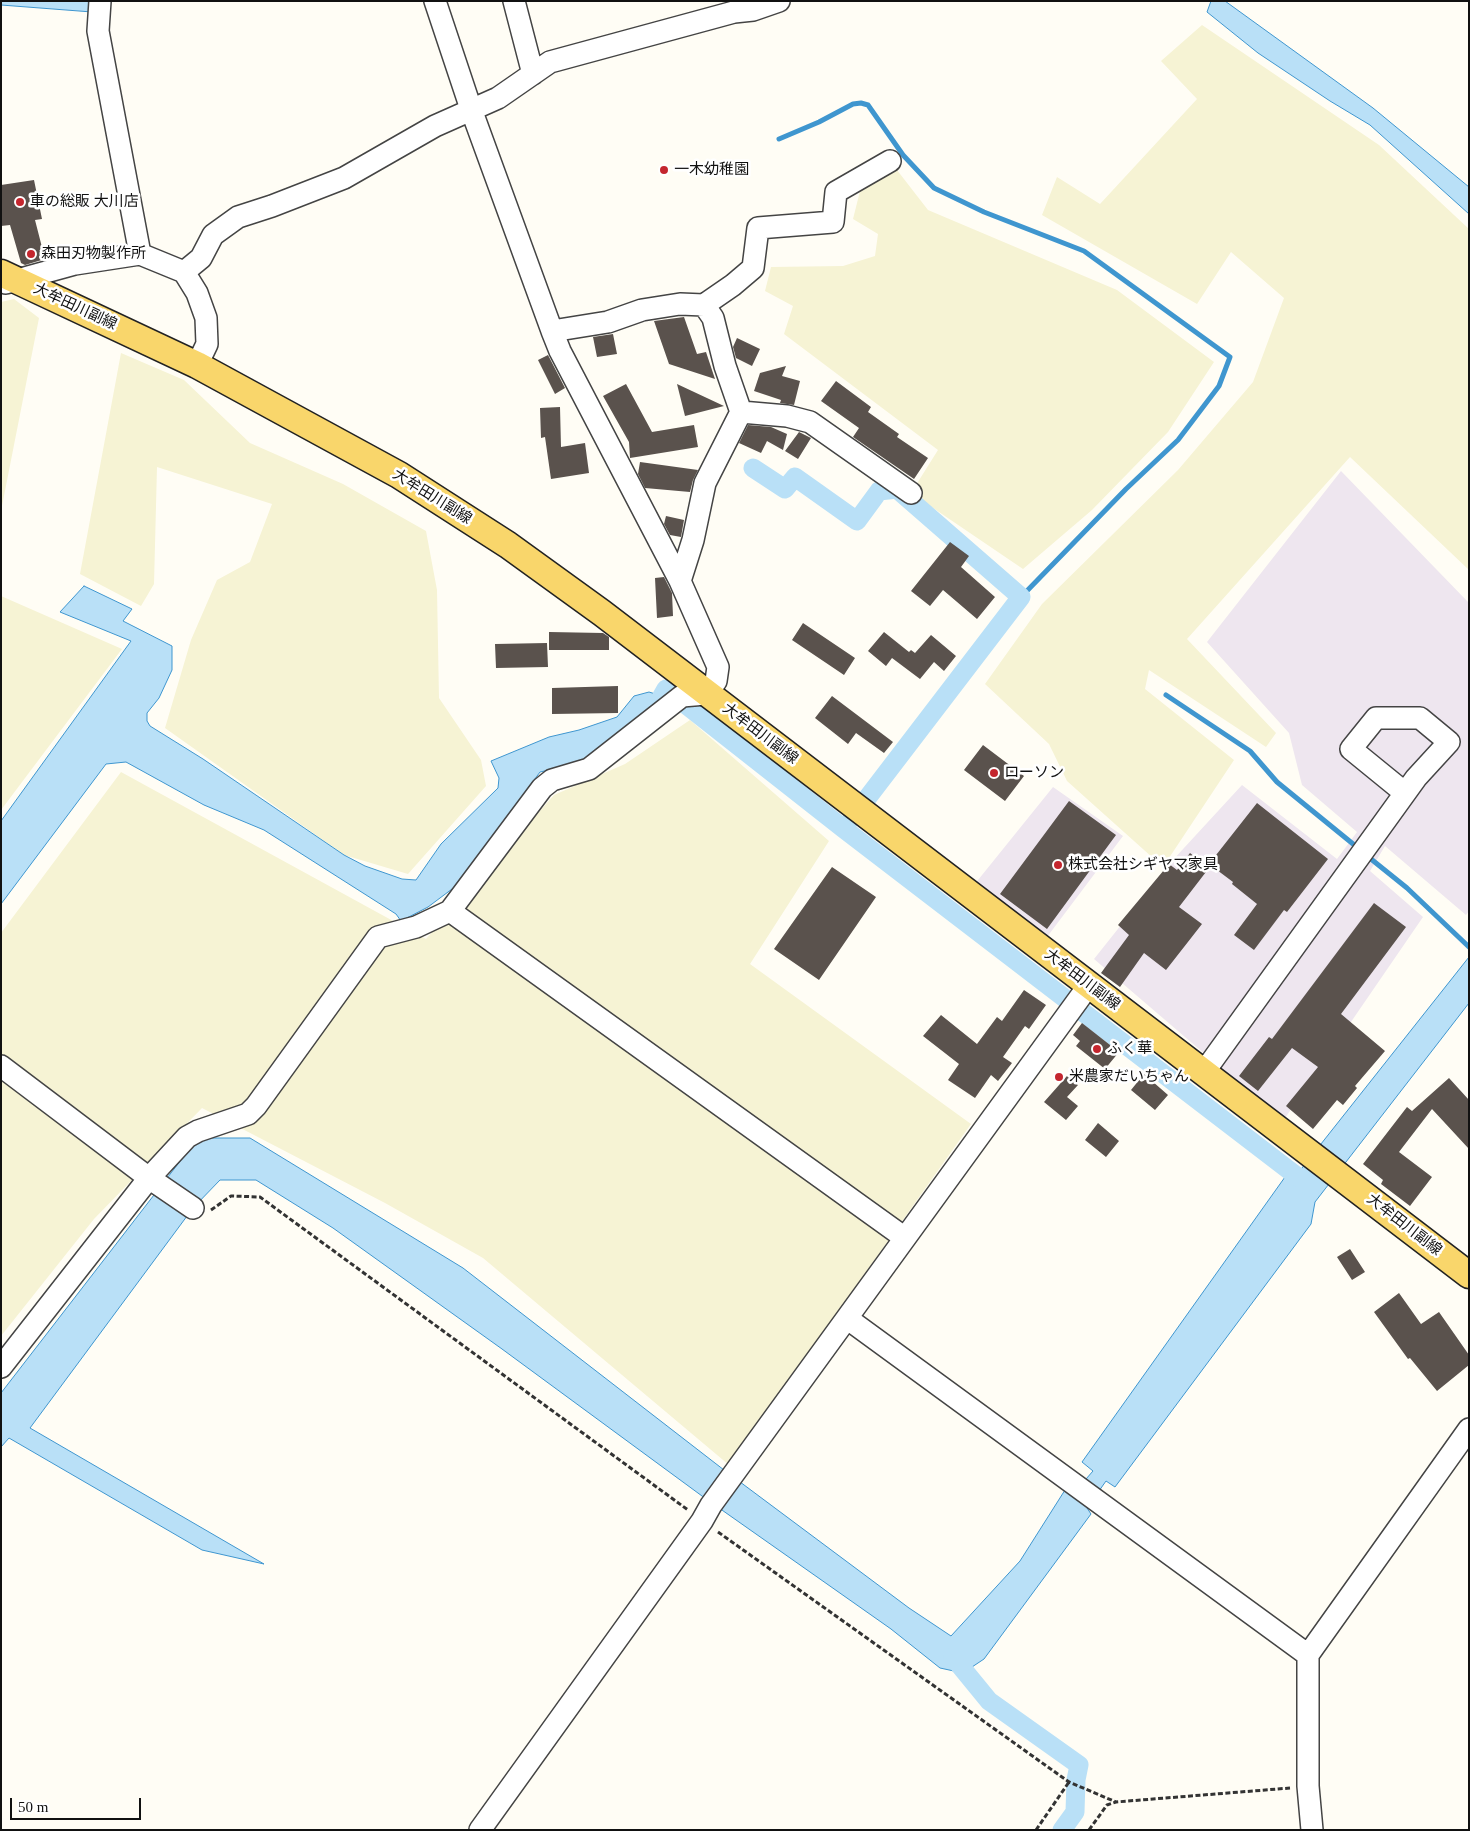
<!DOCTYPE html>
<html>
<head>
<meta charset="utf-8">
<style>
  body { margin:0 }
  #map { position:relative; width:1470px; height:1831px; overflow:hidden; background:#fffdf5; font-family:"Times New Roman",serif }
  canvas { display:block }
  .frame { position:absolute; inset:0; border:2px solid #111; pointer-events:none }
  .scale { position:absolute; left:10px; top:1798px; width:131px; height:22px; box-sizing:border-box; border:2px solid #111; border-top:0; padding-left:6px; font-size:15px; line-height:18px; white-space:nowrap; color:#111; -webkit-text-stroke:4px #fff; paint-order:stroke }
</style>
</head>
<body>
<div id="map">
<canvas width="1470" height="1831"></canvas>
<div class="frame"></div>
<div class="scale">50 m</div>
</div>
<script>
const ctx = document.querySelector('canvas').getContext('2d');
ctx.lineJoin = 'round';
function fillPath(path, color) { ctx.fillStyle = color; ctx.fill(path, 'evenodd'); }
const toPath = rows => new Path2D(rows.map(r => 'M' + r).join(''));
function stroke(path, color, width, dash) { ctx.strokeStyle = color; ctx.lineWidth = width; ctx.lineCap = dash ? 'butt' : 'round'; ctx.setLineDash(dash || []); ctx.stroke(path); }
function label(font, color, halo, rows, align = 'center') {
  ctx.font = font + ' "Times New Roman","Noto Sans JP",serif'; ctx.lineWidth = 5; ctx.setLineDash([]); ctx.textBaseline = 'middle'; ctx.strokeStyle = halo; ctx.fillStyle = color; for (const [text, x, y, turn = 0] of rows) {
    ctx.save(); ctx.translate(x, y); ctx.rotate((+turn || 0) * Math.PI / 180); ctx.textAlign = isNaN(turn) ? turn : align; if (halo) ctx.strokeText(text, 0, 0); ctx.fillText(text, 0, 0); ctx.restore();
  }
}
fillPath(toPath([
  [1341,471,1469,603,1469,911,1466,915,1385,846,1370,871,1423,917,1283,1121,1094,959,1172,861,1242,785,1337,859,1357,832,1302,785,1289,733,1207,642],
  [1053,787,1123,836,1047,937,974,885]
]), '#eee6ef');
fillPath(toPath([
  [1202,25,1379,145,1469,229,1469,570,1350,457,1187,639,1276,733,1266,747,1149,670,1145,689,1234,760,1163,867,1067,781,1049,744,985,684,1042,604,1178,470,1253,382,1284,298,1231,252,1197,304,1042,215,1057,177,1100,204,1197,99,1161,61],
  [890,161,928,210,1117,290,1214,362,1168,432,1092,510,1023,569,911,493,938,450,784,334,793,306,765,291,771,267,843,266,875,256,878,234,853,219,861,187],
  [14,299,39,318,1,511,1,302],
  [121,353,184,380,250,443,343,484,426,531,437,590,439,698,481,760,486,786,408,874,344,855,165,728,191,640,217,580,250,562,272,504,157,467,154,584,141,606,80,574],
  [1,596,122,649,1,810],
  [690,720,829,841,750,964,971,1124,729,1465,483,1258,385,1203,202,1108,94,1219,1,1336,1,933,121,772,426,939,554,795,625,764]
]), '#f6f3d4');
const water = toPath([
  [1,1,92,1,92,12,1,5,1,1],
  [1211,1,1225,1,1373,108,1469,187,1469,214,1370,125,1330,101,1258,53,1207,12,1211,1],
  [84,586,132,609,123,621,172,646,172,670,159,698,147,713,147,721,150,726,203,759,344,855,365,866,402,879,416,880,441,844,498,788,499,778,491,761,549,737,579,730,617,717,634,696,649,692,662,696,668,701,592,760,540,772,456,886,428,907,401,921,396,914,264,830,204,805,126,762,106,764,1,904,1,821,131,641,60,612,84,586],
  [1469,957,1469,1003,1315,1202,1311,1224,1115,1487,1106,1481,1087,1508,1091,1514,984,1659,963,1673,940,1668,891,1629,702,1496,502,1349,333,1228,256,1180,220,1180,193,1208,30,1428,264,1564,202,1550,9,1438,1,1447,1,1393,198,1138,250,1138,463,1268,724,1470,909,1608,951,1636,1020,1561,1065,1490,1072,1495,1093,1471,1082,1462,1285,1177,1292,1171,1298,1173,1469,957]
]);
fillPath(water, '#b9e0f7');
stroke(water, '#3f96cf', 1);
stroke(toPath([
  [779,139,819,122,853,104,861,103,868,105,903,155,934,188,984,212,1084,251,1230,357,1219,386,1178,440,1126,489,1021,597],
  [1166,695,1250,751,1277,782,1358,848],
  [1366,855,1407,888,1469,947]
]), '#3f96cf', 5);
stroke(toPath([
  [753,468,785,489,795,477,857,521,879,491,897,489,1021,597,852,818],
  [662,696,666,689,844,829,1311,1187],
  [953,1657,989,1701,1079,1765,1076,1780,1075,1812,1062,1830]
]), '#b9e0f7', 19);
fillPath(toPath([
  [34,180,42,219,35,220,45,259,25,265,21,263,10,225,1,226,1,185],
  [684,317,697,354,706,352,715,379,669,364,654,321],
  [613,334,617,354,597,357,593,337],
  [737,338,760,349,752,366,736,358,733,347],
  [548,355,565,388,555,394,538,360],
  [786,366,782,376,800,381,794,405,780,403,781,400,754,391,760,373],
  [836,381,871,407,868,412,899,434,897,437,928,458,914,479,853,437,859,428,821,401],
  [626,384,652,432,694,425,698,447,630,458,629,442,603,396],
  [677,384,724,406,685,416],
  [560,407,561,447,585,443,589,473,551,479,545,437,541,438,540,408],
  [748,425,771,427,787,434,783,450,767,441,761,453,739,443],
  [799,432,811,438,798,459,785,451],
  [640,462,698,470,693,480,690,492,645,488,638,474],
  [666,516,684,520,681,537,670,535,664,524],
  [950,542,969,556,961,567,995,597,977,619,943,590,930,606,911,591],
  [664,577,672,593,673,616,657,618,655,578],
  [803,623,855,658,844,675,792,640],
  [549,632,603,633,609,637,609,650,549,650],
  [884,632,909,652,911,650,915,653,931,635,956,656,944,671,934,662,920,679,892,658,886,666,868,651],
  [547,643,548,667,496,668,495,644],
  [618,686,618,713,552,714,552,688],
  [832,696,893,742,884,753,856,733,848,744,815,718],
  [983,745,1024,776,1005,801,964,770],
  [1069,801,1116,835,1047,929,1000,894],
  [1257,803,1328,859,1287,912,1284,910,1254,950,1234,935,1257,904,1232,884,1233,882,1209,864],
  [1190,853,1209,868,1179,907,1202,924,1166,970,1144,953,1120,987,1101,973,1129,935,1118,925,1169,864,1177,870],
  [832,867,876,897,819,980,774,949],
  [1374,903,1406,927,1341,1014,1385,1051,1355,1086,1357,1088,1343,1105,1337,1100,1313,1129,1286,1106,1318,1067,1292,1048,1258,1091,1239,1076,1269,1037,1272,1039],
  [1024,990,1046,1005,1029,1029,1025,1026,1003,1057,1012,1063,998,1081,991,1075,975,1098,948,1080,959,1064,923,1036,941,1015,977,1044,997,1017,1002,1021],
  [1082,1023,1119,1052,1105,1069,1076,1046,1080,1041,1073,1035],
  [1144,1074,1168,1095,1155,1110,1131,1090],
  [1067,1076,1078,1085,1067,1097,1078,1106,1066,1120,1044,1102],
  [1449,1078,1469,1100,1469,1149,1432,1109,1399,1152,1432,1177,1410,1206,1381,1184,1383,1180,1363,1164,1407,1107,1412,1111],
  [1098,1123,1119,1141,1106,1157,1085,1140],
  [1350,1249,1365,1272,1352,1280,1337,1257],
  [1399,1293,1421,1324,1439,1312,1469,1355,1469,1365,1437,1391,1410,1358,1408,1359,1374,1312]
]), '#5a524d');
const minor = toPath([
  [100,1,98,31,140,254],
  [514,1,533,74],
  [184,272,197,293,206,318,207,344,197,365],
  [6,283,75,264,140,254,184,272,201,258,213,235,238,217,272,206,344,178,435,126,498,98,550,62,734,12,753,10,779,1],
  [704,305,733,285,753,268,758,228,833,222,836,192,890,161],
  [552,331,608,322,642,310,680,304,704,305,713,318,725,366,741,412,705,483,693,540,680,581],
  [741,412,787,416,810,422,911,493],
  [450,911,905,1238],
  [1,1066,149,1178,193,1208],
  [1204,1072,1416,778,1449,742,1420,718,1376,718,1351,749,1405,793],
  [848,1319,1308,1655],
  [1,1367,149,1178,187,1137,198,1131,248,1114,256,1106,378,937,416,927,450,911,542,788,552,780,589,769,682,696,706,694,716,681,718,667,680,581,560,351,552,331,471,109,435,1],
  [480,1830,702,1521,711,1505,1089,985],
  [1312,1830,1308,1786,1308,1655,1469,1429]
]);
const major = toPath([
  [1,273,197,365,399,475,508,545,602,613,1469,1275]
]);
stroke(minor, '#444', 24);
stroke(major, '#222', 29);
stroke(toPath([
  [211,1210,231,1196,260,1197,688,1510],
  [718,1532,1069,1782,1116,1802],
  [1036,1830,1069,1782],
  [1089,1830,1107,1805,1116,1802,1290,1788]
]), '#333', 3, [5, 2.5]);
stroke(minor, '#fff', 21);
stroke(major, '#f9d66b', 26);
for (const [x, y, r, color] of [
  [664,170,5,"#c4262e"],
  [20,202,5,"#c4262e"],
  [31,254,5,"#c4262e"],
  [994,773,5,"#c4262e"],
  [1058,865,5,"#c4262e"],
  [1097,1049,5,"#c4262e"],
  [1059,1077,5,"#c4262e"]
]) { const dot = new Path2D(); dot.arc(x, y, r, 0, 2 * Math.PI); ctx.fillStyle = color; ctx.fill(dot); stroke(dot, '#fff', 2); }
label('15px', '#111', '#fff', [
  ["一木幼稚園",674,170],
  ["車の総販 大川店",30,202],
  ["森田刃物製作所",41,254],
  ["ローソン",1004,773],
  ["株式会社シギヤマ家具",1068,865],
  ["ふく華",1107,1049],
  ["米農家だいちゃん",1069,1077]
], 'left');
label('15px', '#111', '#fff', [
  ["大牟田川副線",75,307,25],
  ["大牟田川副線",432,497,32],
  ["大牟田川副線",760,734,37],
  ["大牟田川副線",1082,980,37],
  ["大牟田川副線",1404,1225,38]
]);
</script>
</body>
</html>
